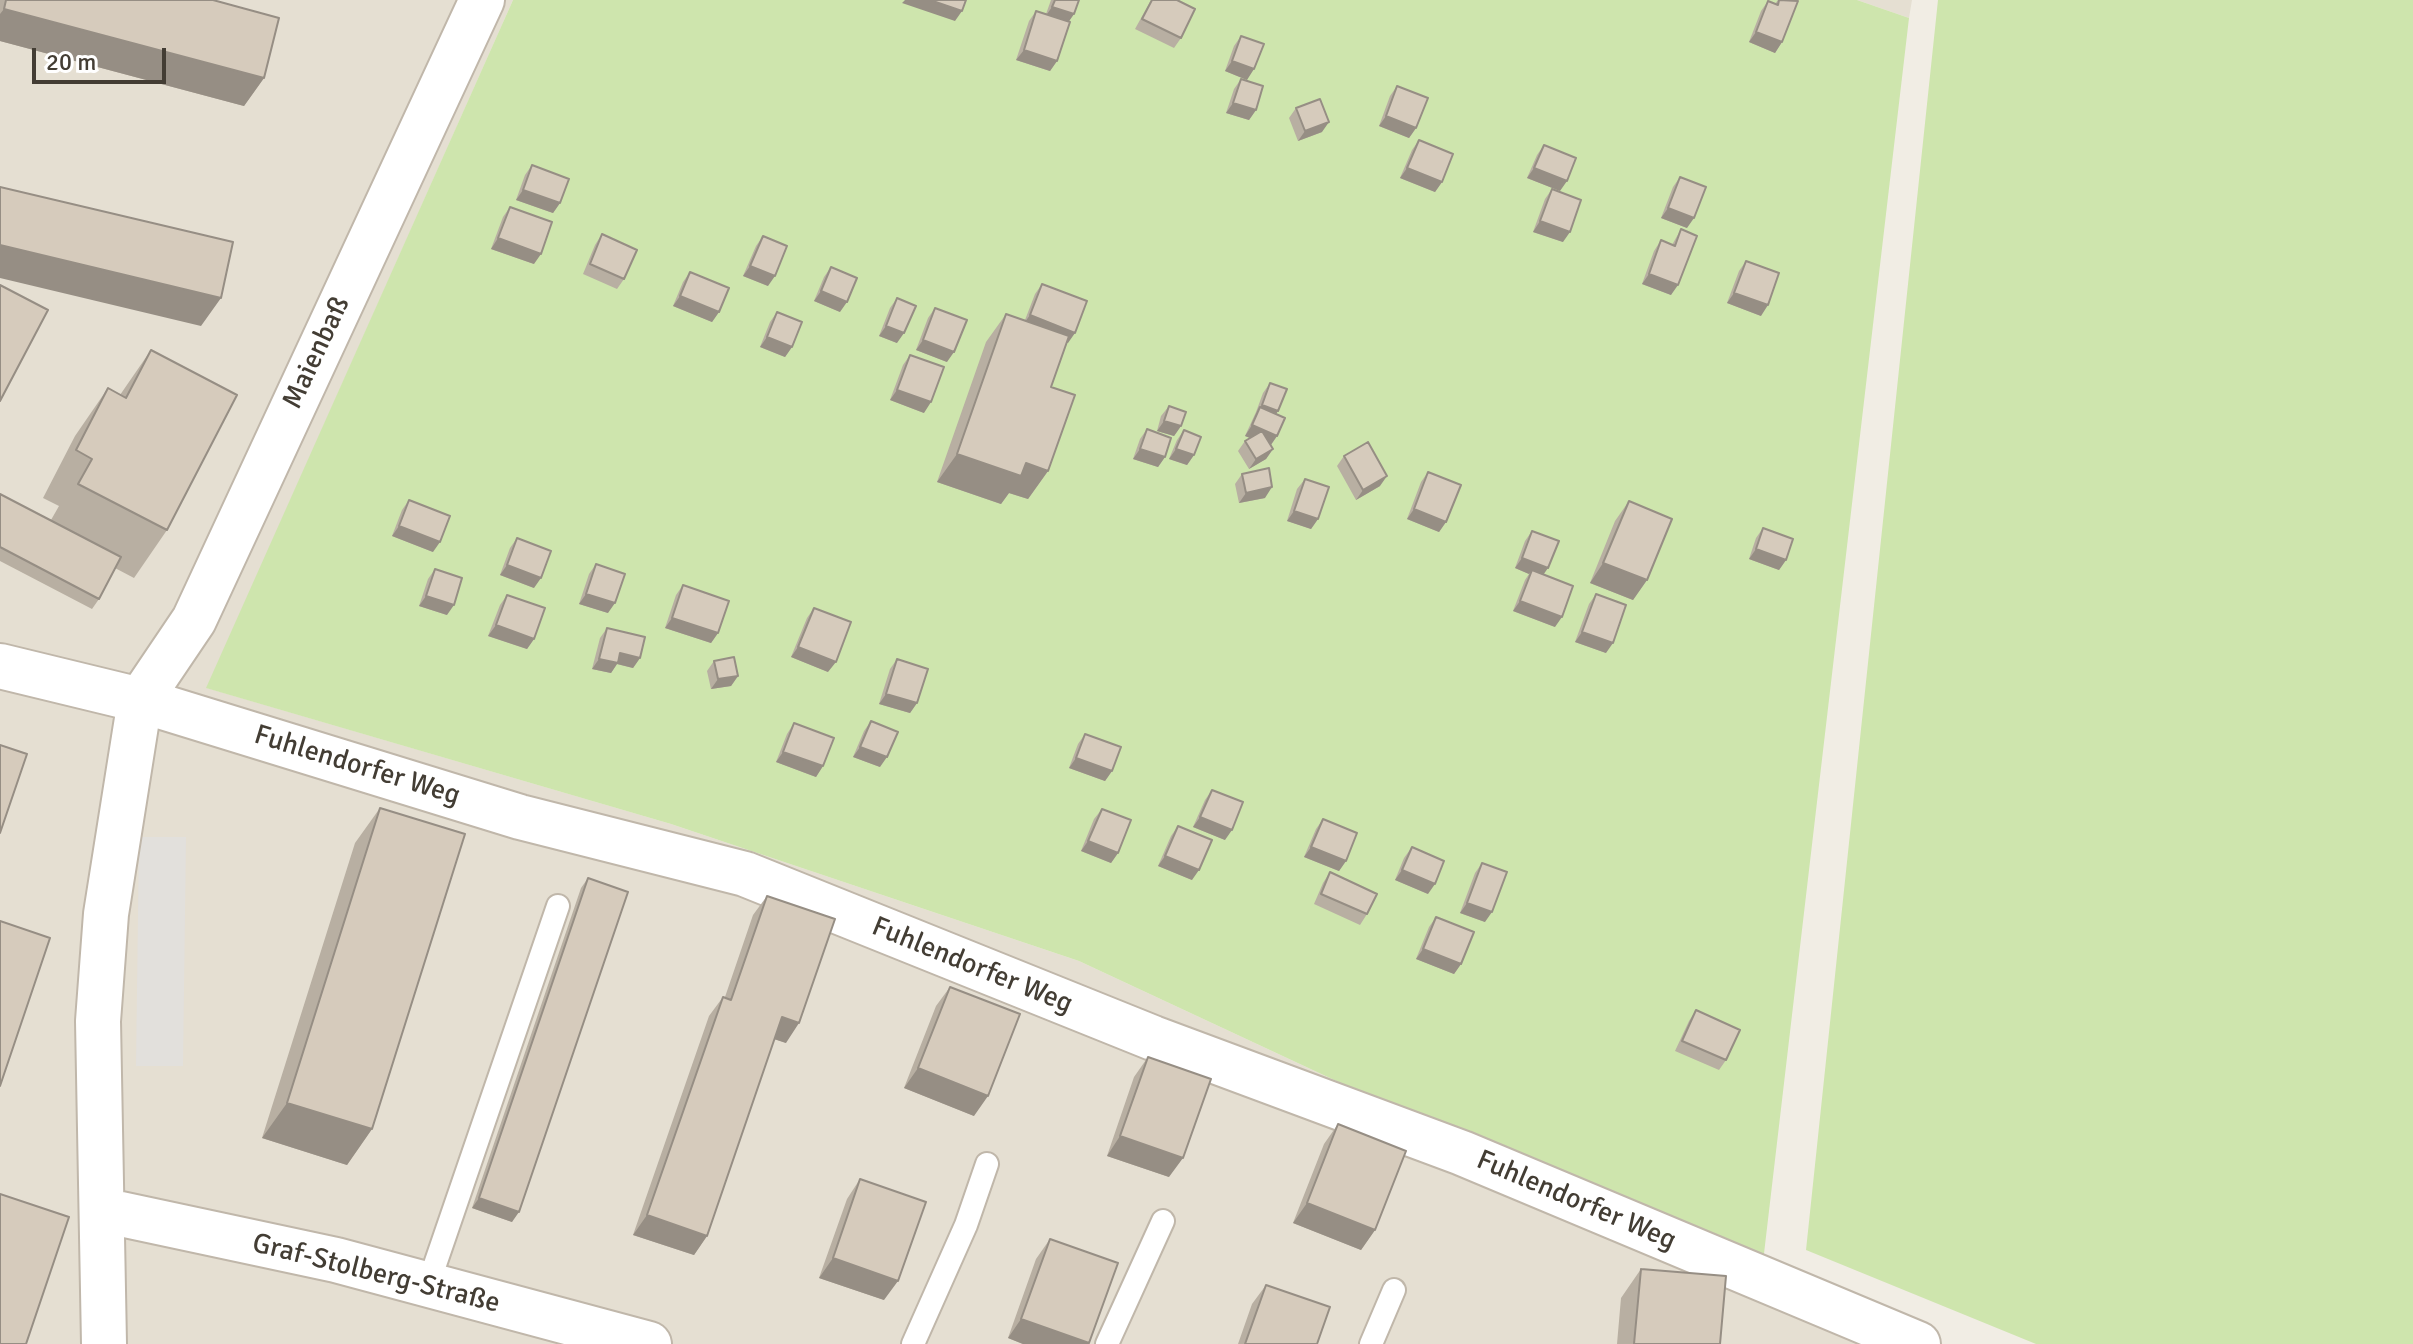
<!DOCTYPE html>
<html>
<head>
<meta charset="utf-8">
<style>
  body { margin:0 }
  #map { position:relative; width:2413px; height:1344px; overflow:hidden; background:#f1ede4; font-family:Signika,sans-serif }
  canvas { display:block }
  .scale { position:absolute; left:32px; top:48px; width:134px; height:36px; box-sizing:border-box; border:4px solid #433d34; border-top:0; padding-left:10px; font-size:24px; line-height:28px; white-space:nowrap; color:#433d34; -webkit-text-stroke:6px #fff; paint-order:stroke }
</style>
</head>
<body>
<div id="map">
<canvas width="2413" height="1344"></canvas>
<div class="scale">20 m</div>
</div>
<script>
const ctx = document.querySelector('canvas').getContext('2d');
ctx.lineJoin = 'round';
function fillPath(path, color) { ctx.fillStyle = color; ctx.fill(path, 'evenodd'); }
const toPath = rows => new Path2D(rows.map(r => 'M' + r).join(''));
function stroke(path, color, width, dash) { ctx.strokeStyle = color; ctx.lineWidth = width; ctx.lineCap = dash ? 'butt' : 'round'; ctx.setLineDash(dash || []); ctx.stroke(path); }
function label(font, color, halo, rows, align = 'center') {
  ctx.font = font + ' Signika,sans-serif'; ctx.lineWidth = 7; ctx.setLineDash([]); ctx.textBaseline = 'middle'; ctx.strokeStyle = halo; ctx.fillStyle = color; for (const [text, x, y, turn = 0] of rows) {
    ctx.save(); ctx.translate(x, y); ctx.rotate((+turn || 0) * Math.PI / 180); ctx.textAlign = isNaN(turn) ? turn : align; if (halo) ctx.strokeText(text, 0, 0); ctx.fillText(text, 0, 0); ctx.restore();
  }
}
fillPath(toPath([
  [0,0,513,0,207,688,671,824,1079,961,1761,1279,1917,1344,0,1344],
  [1857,0,1912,0,1909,18]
]), '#e5dfd2');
fillPath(toPath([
  [513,0,1857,0,1909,18,1761,1279,1079,961,671,824,206,688],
  [1938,0,2413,0,2413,1344,2036,1344,1806,1250]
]), '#cee5ad');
fillPath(toPath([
  [139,837,186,837,183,1066,136,1066]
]), '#e2e0dc');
const lane = toPath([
  [428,1285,558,906],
  [913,1344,966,1225,987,1164],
  [1107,1344,1163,1221],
  [1371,1344,1394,1290]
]);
const street = toPath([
  [0,666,140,700,520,817,745,874,1153,1038,1462,1153,1918,1344],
  [102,1210,336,1260,649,1344],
  [104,1344,98,1021,106,914,140,700,194,620,482,0]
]);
stroke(lane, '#c0b7aa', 26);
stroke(street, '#c0b7aa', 48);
stroke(lane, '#fff', 22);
stroke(street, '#fff', 44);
fillPath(toPath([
  [0,0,213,0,264,78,244,106,0,41],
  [1051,0,1079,0,1074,14,1069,21,1057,61,1050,71,1016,60,1029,21,1036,11,1046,14],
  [1151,0,1177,0,1181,38,1174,48,1135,29],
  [1778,0,1797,0,1782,42,1775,53,1749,42,1761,11,1768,1,1775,4],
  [1241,36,1247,80,1225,71,1234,46],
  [1241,79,1256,110,1249,120,1226,113,1234,89],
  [1397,86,1416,128,1409,138,1379,126,1390,96],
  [1296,108,1322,132,1298,141,1289,118],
  [1419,140,1442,182,1435,192,1400,178,1412,150],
  [1544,145,1560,191,1527,178,1537,155],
  [532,165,560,203,553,213,516,200,525,175],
  [1680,177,1687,228,1661,218,1673,187],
  [1552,189,1563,242,1533,232,1545,199],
  [510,207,534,264,491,249,503,217],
  [1681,229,1671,295,1642,284,1654,251,1661,240,1672,245],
  [602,234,624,279,617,289,583,274,595,245],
  [763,236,768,286,743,276,756,246],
  [1746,261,1761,316,1727,303,1739,271],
  [831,267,840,312,814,301,824,277],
  [690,272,719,312,712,322,673,306,683,282],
  [1042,284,1068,343,1067,343,1051,387,1048,471,1028,499,1009,493,1001,504,937,482,986,342,1006,314,1025,320,1035,294],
  [897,298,897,343,879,336,890,308],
  [935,308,947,362,916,350,928,318],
  [777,312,792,347,785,357,760,347,770,322],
  [151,350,167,530,134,578,115,568,99,599,92,609,0,561,0,494,51,520,59,506,43,498,75,436,108,388,120,395],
  [910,355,924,413,890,400,903,365],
  [1270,383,1278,411,1276,414,1277,436,1271,445,1273,449,1266,459,1249,469,1238,451,1245,441,1250,438,1245,436,1256,412,1263,393],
  [1169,406,1181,426,1174,436,1157,431,1161,416],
  [1147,429,1165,457,1158,467,1133,459,1140,439],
  [1184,430,1194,455,1187,465,1169,459,1177,440],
  [1344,456,1380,486,1356,500,1337,466],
  [1428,472,1446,522,1439,532,1407,519,1421,482],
  [1242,474,1265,498,1239,503,1235,484],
  [1305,479,1318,519,1311,529,1287,521,1297,489],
  [409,500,433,552,392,536,402,510],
  [1629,501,1647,580,1633,600,1590,583,1615,521],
  [1763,528,1786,560,1779,570,1749,559,1756,538],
  [1532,531,1544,575,1555,627,1513,611,1525,580,1529,574,1515,568,1525,541],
  [517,538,534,588,500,575,510,548],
  [596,564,608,613,579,604,589,574],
  [435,569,447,615,419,606,428,579],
  [683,585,718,633,711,643,665,628,676,595],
  [1596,594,1606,653,1575,642,1589,604],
  [507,595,534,639,527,649,488,636,500,605],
  [814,608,828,672,791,657,807,618],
  [607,628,640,658,633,668,617,664,611,673,592,669,600,638],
  [897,659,917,703,910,713,879,704,890,669],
  [714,661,738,676,731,686,711,689,707,671],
  [871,721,880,767,853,757,864,731],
  [794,723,823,766,816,777,776,762,787,734],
  [1085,734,1112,771,1105,781,1069,768,1078,744],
  [1212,790,1225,840,1193,827,1205,800],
  [380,808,372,1129,347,1165,262,1138,355,843],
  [1102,809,1118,853,1111,863,1081,851,1094,819],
  [1323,819,1346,861,1339,871,1304,857,1316,829],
  [1178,826,1192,880,1158,866,1171,836],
  [1412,847,1428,894,1395,880,1404,858],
  [1482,863,1485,922,1460,913,1475,873],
  [1330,872,1367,914,1360,925,1314,904,1323,883],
  [588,878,512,1222,472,1208,581,888],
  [767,896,786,1043,774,1039,707,1236,694,1255,633,1235,709,1016,723,997,725,997,753,915],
  [1436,917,1461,964,1454,974,1416,959,1429,927],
  [950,987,974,1116,904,1088,936,1006],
  [1696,1010,1726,1060,1719,1070,1675,1051,1689,1021],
  [1148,1057,1169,1177,1107,1156,1134,1077],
  [1338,1124,1375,1230,1361,1250,1293,1223,1324,1144],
  [860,1179,884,1300,819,1278,847,1199],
  [1050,1239,1089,1344,1023,1344,1008,1338,1036,1259],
  [1641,1269,1720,1344,1617,1344,1621,1298],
  [1266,1285,1317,1344,1238,1344,1252,1304]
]), '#b8afa2');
fillPath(toPath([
  [905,0,930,0,962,11,955,21,902,3],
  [1052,7,1074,14,1067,24,1045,17],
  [4,9,264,78,244,106,0,41,0,14],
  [1756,32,1782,42,1775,53,1749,42],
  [1024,50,1057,61,1050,71,1016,60],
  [1232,61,1254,69,1247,80,1225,71],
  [1233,103,1256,110,1249,120,1226,113],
  [1386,116,1416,128,1409,138,1379,126],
  [1329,122,1322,132,1298,141,1305,131],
  [1407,168,1442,182,1435,192,1400,178],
  [1534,168,1567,181,1560,191,1527,178],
  [523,190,560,203,553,213,516,200],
  [1668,208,1694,218,1687,228,1661,218],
  [1540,221,1570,232,1563,242,1533,232],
  [498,238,541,254,534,264,491,249],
  [0,245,221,298,201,326,0,278],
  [750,266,775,276,768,286,743,276],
  [1649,274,1678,285,1671,295,1642,284],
  [821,291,847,302,840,312,814,301],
  [1734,293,1768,305,1761,316,1727,303],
  [680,296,719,312,712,322,673,306],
  [1030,315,1075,333,1068,343,1022,326],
  [886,326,904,333,897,343,879,336],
  [767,337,792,347,785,357,760,347],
  [923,340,954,352,947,362,916,350],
  [897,390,931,402,924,413,890,400],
  [1262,405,1278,411,1271,421,1258,410],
  [1164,421,1181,426,1174,436,1157,431],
  [1252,425,1277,436,1270,446,1245,436],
  [1140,449,1165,457,1158,467,1133,459],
  [1176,449,1194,455,1187,465,1169,459],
  [1273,449,1266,459,1249,469,1256,459],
  [957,454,1026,463,1048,471,1028,499,1009,493,1001,504,937,482],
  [1387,476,1380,486,1356,500,1363,490],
  [1272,487,1265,498,1239,503,1246,493],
  [1414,509,1446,522,1439,532,1407,519],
  [1294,511,1318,519,1311,529,1287,521],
  [399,526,440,542,433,552,392,536],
  [1756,549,1786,560,1779,570,1749,559],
  [1522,558,1548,568,1541,578,1532,570,1529,574,1515,568],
  [1603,563,1647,580,1633,600,1590,583],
  [507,565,541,578,534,588,500,575],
  [586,594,615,603,608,613,579,604],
  [426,596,454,605,447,615,419,606],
  [1520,601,1562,617,1555,627,1513,611],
  [672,618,718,633,711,643,665,628],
  [496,625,534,639,527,649,488,636],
  [1582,632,1613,643,1606,653,1575,642],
  [798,647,836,662,828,672,791,657],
  [620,653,640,658,633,668,617,664,611,673,592,669,599,659],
  [738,676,731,686,711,689,718,679],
  [886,694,917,703,910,713,879,704],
  [860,747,887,757,880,767,853,757],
  [783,752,823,766,816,777,776,762],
  [1076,758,1112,771,1105,781,1069,768],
  [1200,817,1232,830,1225,840,1193,827],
  [1088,841,1118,853,1111,863,1081,851],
  [1311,847,1346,861,1339,871,1304,857],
  [1165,856,1199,870,1192,880,1158,866],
  [1402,870,1435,884,1428,894,1395,880],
  [1467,903,1492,912,1485,922,1460,913],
  [1423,949,1461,964,1454,974,1416,959],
  [782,1017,799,1023,786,1043,768,1037],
  [918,1068,988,1096,974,1116,904,1088],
  [287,1103,372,1129,347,1165,262,1138],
  [1120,1136,1183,1158,1169,1177,1107,1156],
  [479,1198,519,1212,512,1222,472,1208],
  [1307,1203,1375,1230,1361,1250,1293,1223],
  [647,1215,707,1236,694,1255,633,1235],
  [833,1258,898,1281,884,1300,819,1278],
  [1021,1319,1089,1343,1089,1344,1023,1344,1008,1338]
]), '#968e84');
const building = toPath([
  [6,0,213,0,279,18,264,78,4,9,6,0],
  [930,0,966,0,962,11,930,0],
  [1055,0,1079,0,1074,14,1052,7,1055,0],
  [1152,0,1177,0,1195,9,1181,38,1142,19,1152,0],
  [1779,0,1798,1,1782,42,1756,32,1768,1,1778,5,1779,0],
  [1036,11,1070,22,1057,61,1024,50,1036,11],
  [1241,36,1264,44,1254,69,1232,61,1241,36],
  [1241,79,1263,86,1256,110,1233,103,1241,79],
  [1397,86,1428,98,1416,128,1386,116,1397,86],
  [1320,99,1329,122,1305,131,1296,108,1320,99],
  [1419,140,1453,154,1442,182,1407,168,1419,140],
  [1544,145,1576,158,1567,181,1534,168,1544,145],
  [532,165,569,179,560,203,523,190,532,165],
  [1680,177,1706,187,1694,218,1668,208,1680,177],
  [0,187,233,242,221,298,0,245,0,187],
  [1552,189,1581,200,1570,232,1540,221,1552,189],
  [510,207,552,222,541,254,498,238,510,207],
  [1681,229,1697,236,1678,285,1649,274,1661,240,1675,246,1681,229],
  [602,234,637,250,624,279,590,264,602,234],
  [763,236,787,246,775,276,750,266,763,236],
  [1746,261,1779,273,1768,305,1734,293,1746,261],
  [831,267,857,278,847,302,821,291,831,267],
  [690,272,729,288,719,312,680,296,690,272],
  [1042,284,1087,301,1075,333,1030,315,1042,284],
  [0,285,48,310,0,401,0,285],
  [897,298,916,306,904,333,886,326,897,298],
  [935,308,967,320,954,352,923,340,935,308],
  [777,312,802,322,792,347,767,337,777,312],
  [1006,314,1069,336,1051,387,1075,395,1048,471,1026,463,1021,476,957,454,1006,314],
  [151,350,237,395,167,530,78,484,92,459,76,450,108,388,126,398,151,350],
  [910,355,944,367,931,402,897,390,910,355],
  [1270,383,1287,389,1278,411,1262,405,1270,383],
  [1169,406,1186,412,1181,426,1164,421,1169,406],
  [1260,407,1285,418,1277,436,1252,425,1260,407],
  [1147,429,1171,438,1165,457,1140,449,1147,429],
  [1184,430,1201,437,1194,455,1176,449,1184,430],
  [1262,431,1273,449,1256,459,1245,441,1262,431],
  [1368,442,1387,476,1363,490,1344,456,1368,442],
  [1269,468,1272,487,1246,493,1242,474,1269,468],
  [1428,472,1461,485,1446,522,1414,509,1428,472],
  [1305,479,1329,487,1318,519,1294,511,1305,479],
  [0,494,121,557,99,599,0,547,0,494],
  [409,500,450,516,440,542,399,526,409,500],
  [1629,501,1672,519,1647,580,1603,563,1629,501],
  [1763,528,1793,539,1786,560,1756,549,1763,528],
  [1532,531,1559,541,1548,568,1522,558,1532,531],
  [517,538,551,551,541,578,507,565,517,538],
  [596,564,625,574,615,603,586,594,596,564],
  [435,569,462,578,454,605,426,596,435,569],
  [1532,570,1573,586,1562,617,1520,601,1532,570],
  [683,585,729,601,718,633,672,618,683,585],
  [1596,594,1626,605,1613,643,1582,632,1596,594],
  [507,595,545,608,534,639,496,625,507,595],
  [814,608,851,622,836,662,798,647,814,608],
  [607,628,645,637,640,658,620,653,618,663,599,659,607,628],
  [734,657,738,676,718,679,714,661,734,657],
  [897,659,928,669,917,703,886,694,897,659],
  [871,721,898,732,887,757,860,747,871,721],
  [794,723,834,738,823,766,783,752,794,723],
  [1085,734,1121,747,1112,771,1076,758,1085,734],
  [0,745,27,754,0,833,0,745],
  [1212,790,1243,802,1232,830,1200,817,1212,790],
  [380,808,465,834,372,1129,287,1103,380,808],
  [1102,809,1131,820,1118,853,1088,841,1102,809],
  [1323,819,1357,833,1346,861,1311,847,1323,819],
  [1178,826,1212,840,1199,870,1165,856,1178,826],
  [1412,847,1444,861,1435,884,1402,870,1412,847],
  [1482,863,1507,872,1492,912,1467,903,1482,863],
  [1330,872,1377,894,1367,914,1321,894,1330,872],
  [588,878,628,892,519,1212,479,1198,588,878],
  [767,896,835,919,799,1023,782,1017,707,1236,647,1215,723,997,731,1000,767,896],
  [1436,917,1474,932,1461,964,1423,949,1436,917],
  [0,921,50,938,0,1086,0,921],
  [950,987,1020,1014,988,1096,918,1068,950,987],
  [1696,1010,1740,1030,1726,1060,1682,1041,1696,1010],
  [1148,1057,1211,1079,1183,1158,1120,1136,1148,1057],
  [1338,1124,1406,1151,1375,1230,1307,1203,1338,1124],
  [860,1179,926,1202,898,1281,833,1258,860,1179],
  [0,1194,69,1217,26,1344,0,1344,0,1194],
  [1050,1239,1118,1263,1089,1343,1021,1319,1050,1239],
  [1641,1269,1726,1276,1720,1344,1634,1344,1641,1269],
  [1266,1285,1330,1307,1317,1344,1245,1344,1266,1285]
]);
fillPath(building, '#d6cbbc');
stroke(building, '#968e84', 2);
label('28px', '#433d34', '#fff', [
  ["Maienbaß",317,353,-65],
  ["Fuhlendorfer Weg",357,766,17],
  ["Fuhlendorfer Weg",972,966,22],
  ["Fuhlendorfer Weg",1576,1201,23],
  ["Graf-Stolberg-Straße",376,1274,14]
]);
</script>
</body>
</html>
